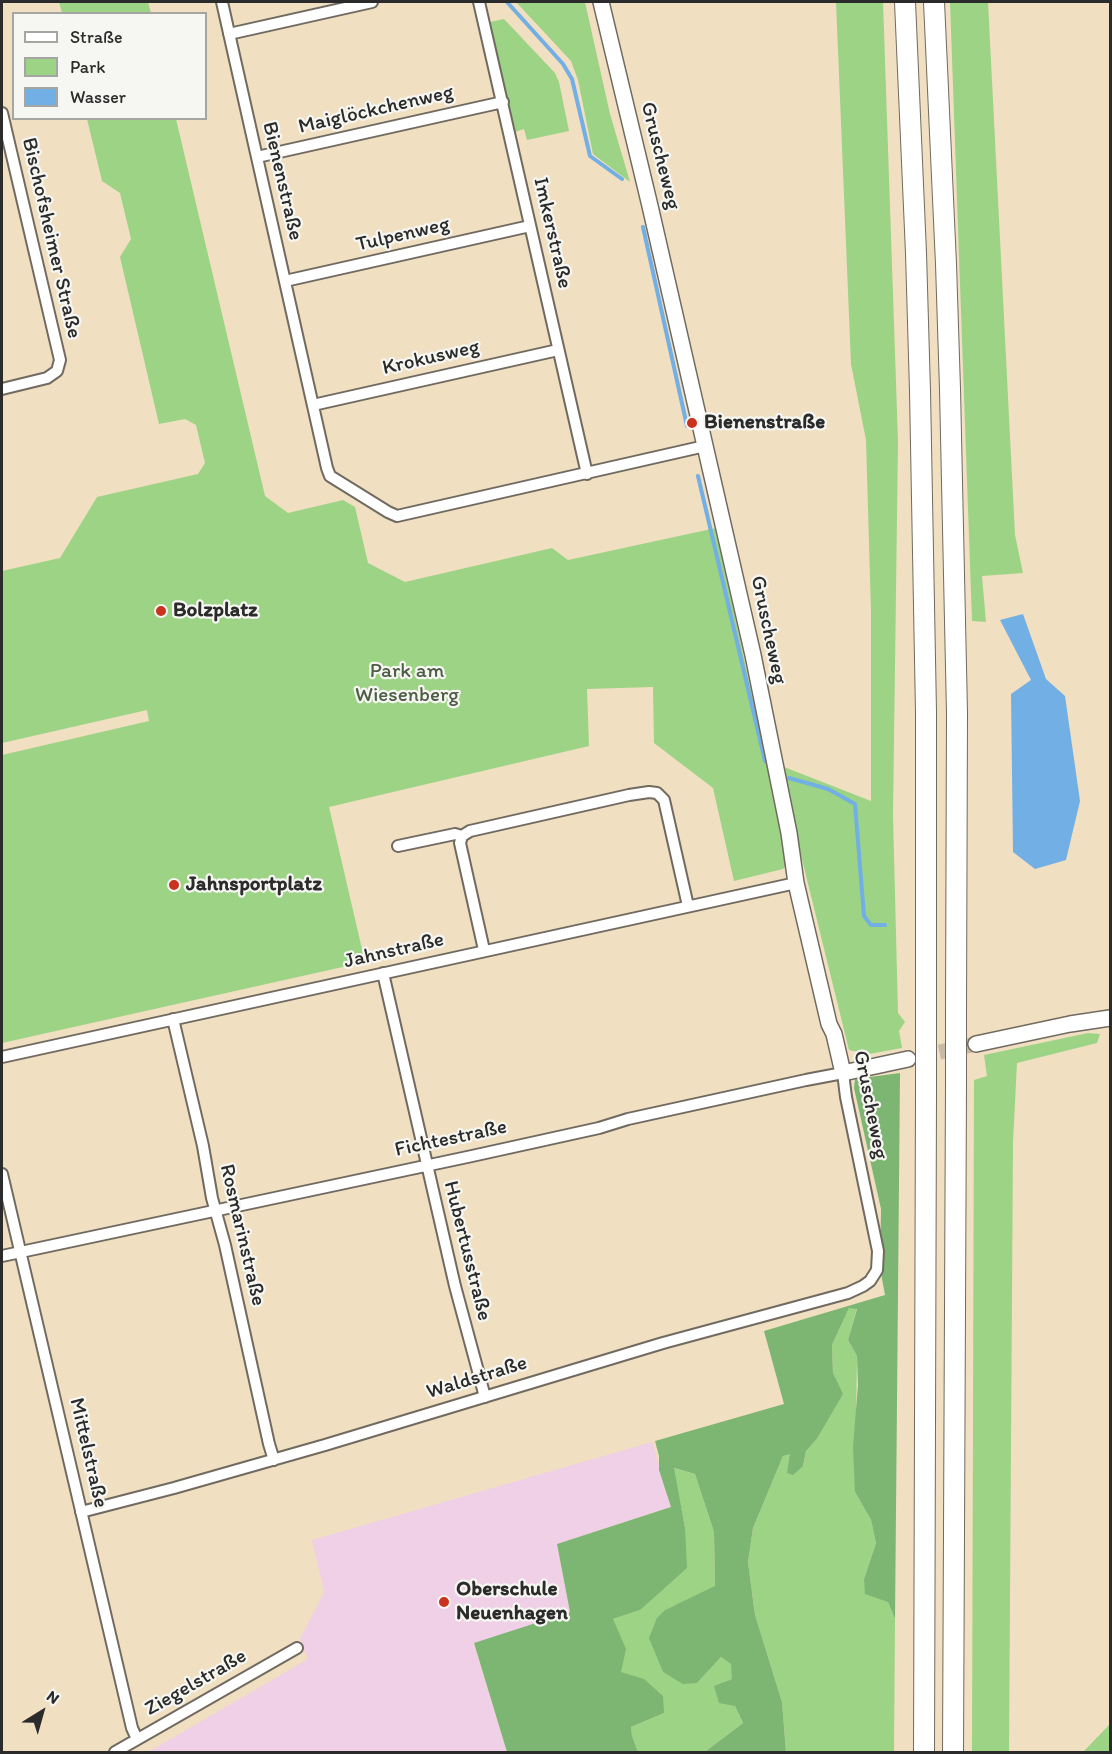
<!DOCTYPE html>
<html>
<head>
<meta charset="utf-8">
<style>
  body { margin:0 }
  #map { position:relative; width:1112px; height:1754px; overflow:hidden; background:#f1dfc1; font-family:Itim,sans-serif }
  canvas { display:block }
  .frame { position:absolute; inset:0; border:3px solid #2b2b2b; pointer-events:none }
  .legend { position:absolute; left:12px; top:12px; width:195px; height:108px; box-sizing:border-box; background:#f6f6f2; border:2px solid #a5a5a2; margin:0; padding:8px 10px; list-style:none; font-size:18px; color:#2b2b2b }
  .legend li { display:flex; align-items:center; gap:12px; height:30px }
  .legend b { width:30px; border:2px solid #a5a5a2 }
  .north { position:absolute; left:12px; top:1682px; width:60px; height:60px; -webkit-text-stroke:4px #f6f6f2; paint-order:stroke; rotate:37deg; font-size:16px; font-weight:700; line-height:24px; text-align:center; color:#2b2b2b }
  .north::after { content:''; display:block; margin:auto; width:21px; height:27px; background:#2b2b2b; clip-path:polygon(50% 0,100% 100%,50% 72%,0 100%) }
</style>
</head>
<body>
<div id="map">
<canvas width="1112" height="1754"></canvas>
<div class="frame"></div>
<ul class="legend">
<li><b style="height:8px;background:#fff"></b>Straße</li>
<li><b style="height:16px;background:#9cd385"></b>Park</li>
<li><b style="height:16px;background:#72afe4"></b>Wasser</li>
</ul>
<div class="north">N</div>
</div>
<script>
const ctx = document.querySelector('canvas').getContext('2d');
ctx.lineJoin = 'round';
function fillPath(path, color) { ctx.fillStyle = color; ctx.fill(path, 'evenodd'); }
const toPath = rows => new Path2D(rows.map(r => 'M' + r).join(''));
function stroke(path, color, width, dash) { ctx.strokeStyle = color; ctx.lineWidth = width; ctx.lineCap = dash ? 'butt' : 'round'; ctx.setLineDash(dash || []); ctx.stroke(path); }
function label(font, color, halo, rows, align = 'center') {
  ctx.font = font + ' Itim,sans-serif'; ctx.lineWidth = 4.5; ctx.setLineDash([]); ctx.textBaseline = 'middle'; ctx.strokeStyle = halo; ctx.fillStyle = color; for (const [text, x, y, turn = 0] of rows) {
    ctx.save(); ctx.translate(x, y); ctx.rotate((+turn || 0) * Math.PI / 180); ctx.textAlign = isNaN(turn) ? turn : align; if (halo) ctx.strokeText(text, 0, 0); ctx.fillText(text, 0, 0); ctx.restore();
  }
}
fillPath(toPath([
  [652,1442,671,1507,557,1544,570,1612,474,1644,507,1752,151,1752,150,1751,308,1659,300,1639,324,1592,312,1540]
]), '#efd0e6');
fillPath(toPath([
  [59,2,148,2,151,13,62,13],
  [516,2,585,2,610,114,630,182,593,154,578,80,571,61],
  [836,2,883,2,898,441,893,815,898,1013,905,1022,899,1031,902,1048,869,1054,849,1050,780,770,784,767,871,801,871,612,866,440,851,364],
  [950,2,988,2,1015,535,1023,573,982,576,986,622,972,621],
  [504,19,555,73,559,82,569,131,527,140,524,129,515,132,490,22],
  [87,119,176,119,265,496,288,513,343,500,355,507,368,563,405,582,552,548,568,560,716,528,788,863,783,869,734,881,713,788,654,743,653,687,587,689,589,746,329,807,365,962,2,1043,2,755,149,721,147,710,2,743,2,571,60,558,97,497,198,474,205,463,196,425,185,419,159,424,120,257,131,239,120,193,102,181],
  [1088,1033,1100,1034,1097,1043,1017,1063,1013,1142,1009,1752,972,1752,974,1080,987,1076,984,1055],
  [849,1308,857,1308,848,1340,857,1356,855,1492,871,1520,876,1543,864,1579,888,1602,895,1619,894,1752,786,1752,782,1702,755,1615,748,1562,753,1528,783,1456,791,1453,803,1466,806,1451,816,1440,833,1373,832,1345],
  [673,1468,695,1474,714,1532,715,1587,665,1610,659,1659,663,1672,697,1683,721,1657,732,1664,732,1679,715,1686,735,1706,743,1723,706,1751,694,1752,638,1752,632,1736,631,1727,664,1713,644,1680,620,1672,613,1619,640,1610,685,1528],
  [1110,1724,1110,1752,1082,1752,1084,1751]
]), '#9cd385');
fillPath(toPath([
  [900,1073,895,1619,888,1602,865,1594,864,1579,876,1543,871,1520,855,1492,853,1447,858,1385,857,1356,848,1340,857,1309,849,1308,832,1345,833,1373,843,1394,816,1440,806,1451,803,1466,793,1475,787,1473,790,1454,783,1456,753,1528,748,1562,755,1615,782,1702,786,1752,694,1752,706,1751,743,1723,735,1706,719,1703,714,1686,732,1679,731,1664,721,1657,697,1683,683,1684,663,1672,649,1638,657,1618,665,1610,715,1586,714,1532,695,1474,674,1468,685,1528,687,1568,640,1610,613,1619,626,1649,621,1672,644,1679,663,1696,664,1713,631,1727,632,1736,638,1752,507,1752,474,1643,570,1612,557,1544,671,1507,659,1470,659,1456,655,1441,784,1404,764,1331,885,1295,880,1268,881,1209,854,1088,855,1079]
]), '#7db572');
fillPath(toPath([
  [1023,614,1046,679,1065,696,1080,801,1066,860,1035,869,1013,852,1011,694,1031,680,1000,620]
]), '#72afe4');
stroke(toPath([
  [507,2,563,64,572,79,590,156,622,179],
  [643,227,687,426],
  [698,476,765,761,770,764],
  [789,778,828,789,855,804,864,916,871,925,885,925]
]), '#72afe4', 4);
stroke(toPath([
  [917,1057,976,1044]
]), '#c9bba3', 15, [15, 8]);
const street = toPath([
  [222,2,327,468,330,476,388,512,397,516,705,446],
  [479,2,587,474],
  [229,34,372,2],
  [2,113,60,360,57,371,47,378,2,389],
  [257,157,503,102],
  [285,281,530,226],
  [313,405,558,350],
  [398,846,455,834,462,836],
  [484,950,460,843,462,836,470,831,629,795,649,792,657,793,664,800,688,906],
  [383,973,455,1286,485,1397],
  [173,1019,203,1146,212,1198,225,1245,269,1444,274,1460],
  [2,1057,796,883],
  [2,1174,132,1728,137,1739],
  [2,1256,472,1156,599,1128,628,1119,806,1080,843,1073,846,1097,878,1251,877,1270,870,1281,863,1286,848,1293,663,1343,325,1445,174,1488,81,1512],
  [115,1752,297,1648]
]);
const secondary = toPath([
  [601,2,650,206,753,655,789,833,796,883,829,1024,834,1034,843,1073,908,1059],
  [976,1044,1070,1024,1110,1018]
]);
const highway = toPath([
  [905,2,916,253,920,391,926,712,926,1018],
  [934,2,946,264,950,389,957,713,956,1011],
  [924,1752,926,1092],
  [953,1752,956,1085]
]);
stroke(street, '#706a60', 14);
stroke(secondary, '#706a60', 18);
stroke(highway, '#706a60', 22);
stroke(street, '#fff', 10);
stroke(secondary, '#fff', 15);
stroke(highway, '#fff', 20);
const highwayBridge = toPath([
  [956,1011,956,1085],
  [926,1018,926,1092]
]);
stroke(highwayBridge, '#706a60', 22, []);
stroke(highwayBridge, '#fff', 20);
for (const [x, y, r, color] of [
  [692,423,6,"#c8321e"],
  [161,611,6,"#c8321e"],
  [174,885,6,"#c8321e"],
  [444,1602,6,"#c8321e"]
]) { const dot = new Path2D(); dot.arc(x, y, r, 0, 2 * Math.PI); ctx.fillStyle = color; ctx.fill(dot); stroke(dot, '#f6f6f2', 2); }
label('21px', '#2b2b2b', '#f6f6f2', [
  ["Maiglöckchenweg",376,110,-13],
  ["Gruscheweg",660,156,76],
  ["Bienenstraße",282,181,77],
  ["Imkerstraße",552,233,77],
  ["Tulpenweg",403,235,-13],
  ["Bischofsheimer Straße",51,238,77],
  ["Krokusweg",431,358,-13],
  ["Gruscheweg",768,630,78],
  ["Jahnstraße",394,951,-13],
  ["Gruscheweg",870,1105,79],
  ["Fichtestraße",451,1139,-12],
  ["Rosmarinstraße",242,1235,77],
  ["Hubertusstraße",467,1251,76],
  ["Waldstraße",477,1378,-17],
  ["Mittelstraße",88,1453,77],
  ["Ziegelstraße",196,1683,-30]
]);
label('bold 21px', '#2b2b2b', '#f6f6f2', [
  ["Bienenstraße",704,423],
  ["Bolzplatz",173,611],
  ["Jahnsportplatz",186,885],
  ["Oberschule",456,1590],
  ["Neuenhagen",456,1614]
], 'left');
label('21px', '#4d5d46', '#f6f6f2', [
  ["Park am",407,672],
  ["Wiesenberg",407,696]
]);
</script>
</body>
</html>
